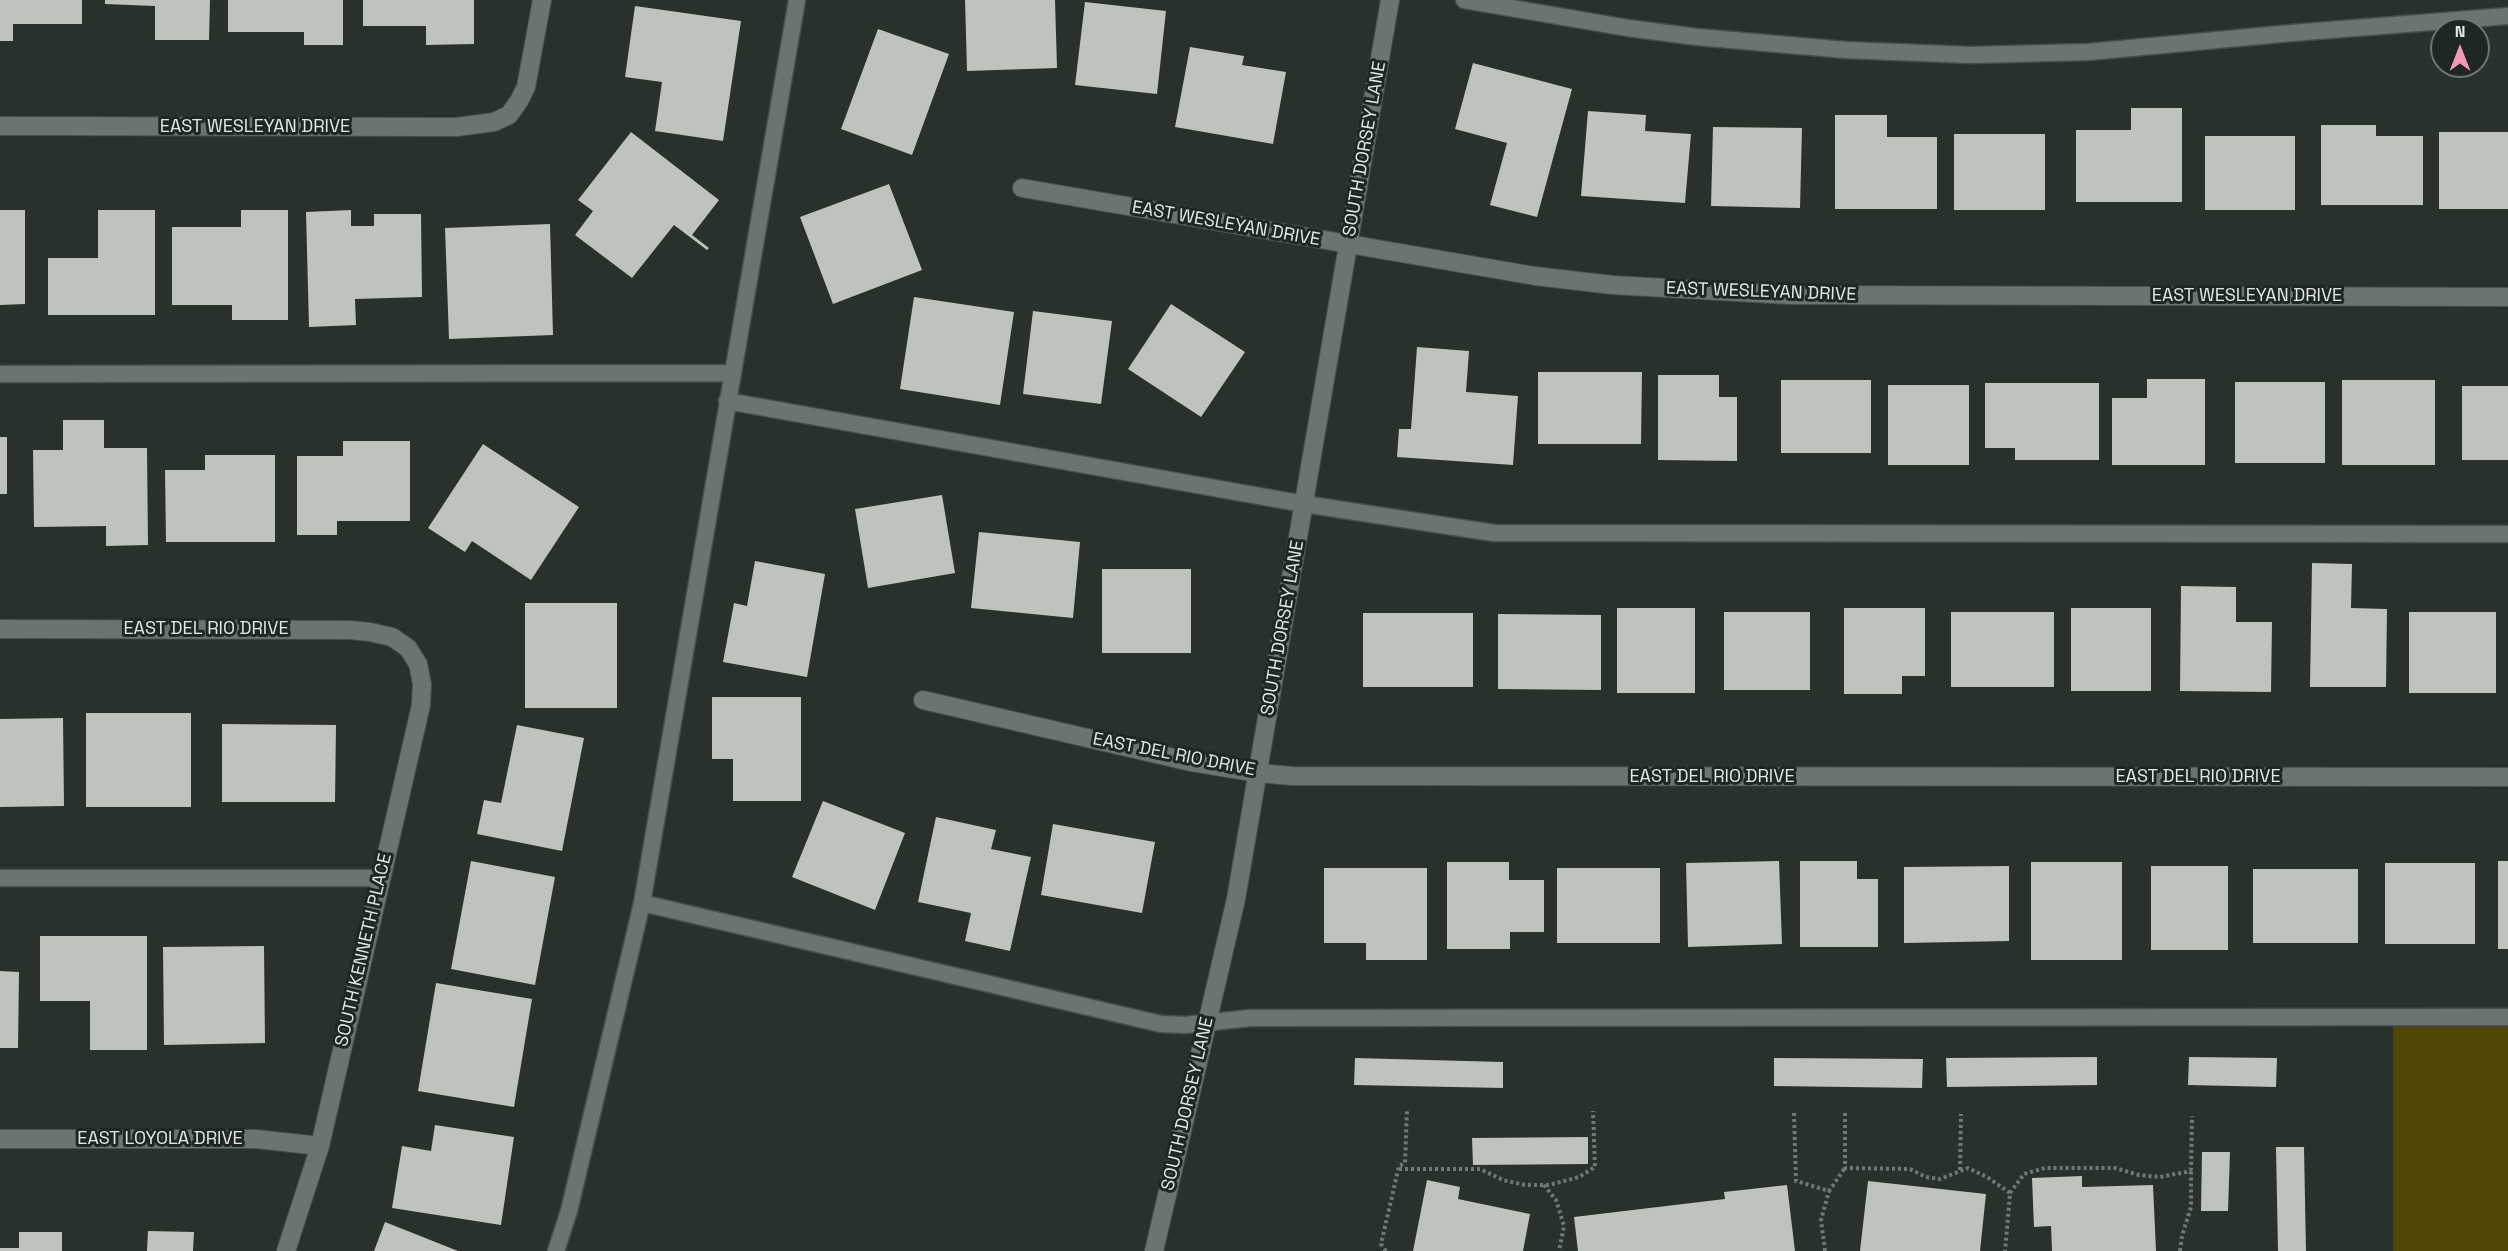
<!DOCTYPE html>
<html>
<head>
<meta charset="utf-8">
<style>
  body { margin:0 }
  #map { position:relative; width:2508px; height:1251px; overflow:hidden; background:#29312d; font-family:"Space Grotesk",sans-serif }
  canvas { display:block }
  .north { position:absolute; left:2430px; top:18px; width:60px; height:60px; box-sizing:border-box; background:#1f2723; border:2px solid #6d7470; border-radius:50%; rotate:0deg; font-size:16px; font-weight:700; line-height:24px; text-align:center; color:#e2e7e4 }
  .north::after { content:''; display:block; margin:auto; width:21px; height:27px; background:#f09ab5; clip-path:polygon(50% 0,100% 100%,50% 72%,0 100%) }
</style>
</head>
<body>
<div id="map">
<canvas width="2508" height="1251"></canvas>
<div class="north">N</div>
</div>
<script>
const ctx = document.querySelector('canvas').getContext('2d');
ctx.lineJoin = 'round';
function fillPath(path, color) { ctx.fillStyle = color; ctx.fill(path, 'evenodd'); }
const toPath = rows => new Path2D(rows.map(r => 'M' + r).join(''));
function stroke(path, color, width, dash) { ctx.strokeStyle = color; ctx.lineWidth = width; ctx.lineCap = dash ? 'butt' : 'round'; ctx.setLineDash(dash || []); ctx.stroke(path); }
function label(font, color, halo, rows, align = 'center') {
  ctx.font = font + ' "Space Grotesk",sans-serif'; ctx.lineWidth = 6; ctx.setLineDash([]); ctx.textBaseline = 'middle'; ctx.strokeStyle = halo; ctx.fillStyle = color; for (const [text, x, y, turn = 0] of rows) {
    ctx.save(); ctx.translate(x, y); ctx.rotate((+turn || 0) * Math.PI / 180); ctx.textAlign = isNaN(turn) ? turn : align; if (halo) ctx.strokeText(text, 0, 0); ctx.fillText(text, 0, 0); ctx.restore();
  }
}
fillPath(toPath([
  [2393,1017,2508,1017,2508,1251,2393,1251]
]), '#504605');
fillPath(toPath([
  [0,0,82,0,82,24,13,24,13,41,0,41],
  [105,0,210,0,209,40,155,40,155,6,105,4],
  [228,0,343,0,343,45,304,45,304,32,228,32],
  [363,0,474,0,474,44,426,45,426,26,363,26],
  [965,0,1055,0,1057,68,967,71],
  [1085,2,1166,11,1157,94,1075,85],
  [635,6,741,21,723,141,655,131,662,82,625,77],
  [878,29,949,54,912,155,841,129],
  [1190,47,1244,56,1242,65,1286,72,1273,144,1175,127],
  [1473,63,1572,89,1537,217,1490,205,1507,143,1455,129],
  [2131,108,2182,108,2182,202,2076,202,2076,130,2131,130],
  [1588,111,1646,115,1645,131,1691,134,1685,203,1581,196],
  [1835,115,1887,115,1887,137,1937,137,1937,209,1835,209],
  [2321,125,2376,125,2376,136,2423,136,2423,205,2321,205],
  [1713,127,1802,128,1800,208,1711,206],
  [631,132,719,200,692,235,709,248,707,250,674,225,632,278,575,235,593,211,578,200],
  [2439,132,2508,132,2508,209,2439,209],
  [1954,134,2045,134,2045,210,1954,210],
  [2205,136,2295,136,2295,210,2205,210],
  [889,184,922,270,833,304,800,217],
  [0,210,25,210,25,304,0,305],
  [98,210,155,210,155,315,48,315,48,258,98,258],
  [241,210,288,210,288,320,232,320,232,305,172,305,172,227,241,227],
  [351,210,351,226,374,226,374,214,421,214,422,297,355,299,356,325,309,327,306,212],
  [550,224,553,335,449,339,445,228],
  [914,297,1014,312,1000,405,900,389],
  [1171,304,1245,352,1201,417,1128,369],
  [1033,311,1112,321,1101,404,1023,394],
  [1417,347,1469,351,1466,392,1518,396,1513,465,1397,457,1399,429,1411,429],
  [1538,372,1642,372,1641,444,1538,444],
  [1658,375,1719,375,1719,397,1737,397,1737,461,1658,460],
  [2147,379,2205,379,2205,465,2112,465,2112,398,2147,398],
  [1781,380,1871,380,1871,453,1781,453],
  [2342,380,2435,380,2435,465,2342,465],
  [2235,382,2325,382,2325,463,2235,463],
  [1985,383,2099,383,2099,460,2015,460,2015,448,1985,448],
  [1888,385,1969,385,1969,465,1888,465],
  [2462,386,2508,386,2508,460,2462,460],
  [63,420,104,420,104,448,147,448,148,545,106,546,106,526,34,527,33,450,63,450],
  [0,437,7,437,7,494,0,494],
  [343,441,410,441,410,521,337,521,337,535,297,535,297,456,343,456],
  [483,444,579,507,531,580,472,541,465,552,428,528],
  [205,455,275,455,275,542,166,542,165,470,205,470],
  [942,495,955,573,868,588,855,509],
  [979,532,1080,542,1073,618,971,608],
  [755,561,825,574,807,677,723,662,734,603,747,606],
  [2312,563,2352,564,2351,608,2387,609,2386,687,2310,687],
  [1102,569,1191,569,1191,653,1102,653],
  [2181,586,2236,587,2236,622,2272,622,2271,692,2180,691],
  [525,603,617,603,617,708,525,708],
  [1617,608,1695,608,1695,693,1617,693],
  [1844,608,1925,608,1925,676,1902,676,1902,694,1844,694],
  [2071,608,2151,608,2151,691,2071,691],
  [1724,612,1810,612,1810,690,1724,690],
  [1951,612,2054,612,2054,687,1951,687],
  [2409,612,2496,612,2496,693,2409,693],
  [1363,613,1473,613,1473,687,1363,687],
  [1498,614,1601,615,1601,690,1498,689],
  [712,697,801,697,801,801,733,801,733,759,712,759],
  [86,713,191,713,191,807,86,807],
  [63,718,64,806,0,807,0,719],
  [222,724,336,725,335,802,222,802],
  [517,725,584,738,562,851,477,834,484,800,501,803],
  [823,801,905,833,875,910,792,877],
  [936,817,996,830,991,849,1031,857,1010,951,965,941,971,913,918,902],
  [1053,824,1155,842,1142,913,1041,895],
  [471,861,555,877,535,985,451,969],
  [1779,861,1782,944,1688,947,1686,863],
  [1800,861,1857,861,1857,879,1878,879,1878,947,1800,947],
  [2498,861,2508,861,2508,949,2498,949],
  [1447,862,1509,862,1509,880,1544,880,1544,932,1510,932,1510,949,1447,949],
  [2031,862,2122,862,2122,960,2031,960],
  [2385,863,2475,863,2475,944,2385,944],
  [2009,866,2009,941,1904,943,1904,867],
  [2151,866,2228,866,2228,950,2151,950],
  [1324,868,1427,868,1427,960,1366,960,1366,943,1324,943],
  [1557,868,1660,868,1660,943,1557,943],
  [2253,869,2358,869,2358,943,2253,943],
  [40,936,147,936,147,1050,90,1050,90,1001,40,1001],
  [264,946,265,1043,164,1045,163,947],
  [0,971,19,972,18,1048,0,1048],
  [436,983,532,999,514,1107,418,1091],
  [2097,1057,2097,1085,1947,1087,1946,1058],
  [2189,1057,2277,1058,2276,1087,2188,1085],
  [1355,1058,1503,1062,1503,1088,1354,1085],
  [1774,1058,1923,1059,1922,1088,1774,1086],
  [435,1125,514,1137,501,1225,392,1208,402,1146,431,1151],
  [1588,1137,1588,1164,1473,1165,1472,1138],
  [2276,1147,2304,1147,2306,1251,2278,1251],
  [2202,1152,2230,1152,2228,1211,2201,1211],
  [2082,1176,2082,1187,2153,1185,2156,1251,2052,1251,2051,1226,2034,1227,2032,1178],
  [1427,1180,1460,1187,1458,1199,1530,1214,1523,1251,1413,1251],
  [1868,1181,1986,1194,1980,1251,1860,1251],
  [1787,1185,1795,1251,1578,1251,1574,1217,1725,1199,1724,1192],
  [385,1222,458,1251,374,1251],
  [148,1231,194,1232,193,1251,147,1251],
  [19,1232,62,1232,62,1251,0,1251,0,1248,19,1248]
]), '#bec3bb');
const lane = toPath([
  [1464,0,1628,28,1697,37,1846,50,1971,55,2088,52,2292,33,2508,16],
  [0,374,732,373],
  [727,401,1304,504,1494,533,2508,534],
  [0,878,380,878],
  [642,903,1161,1024,1186,1025,1250,1018,2508,1017],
  [556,1251,569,1211,642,903,797,0]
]);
const street = toPath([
  [0,126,457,127,494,122,509,115,519,101,526,87,542,0],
  [1022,188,1535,276,1613,285,1790,295,2508,297],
  [0,629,350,630,370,632,392,637,408,648,418,664,422,684,421,705,320,1146,286,1251],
  [923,700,1191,762,1258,773,1292,776,2508,777],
  [0,1139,256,1139,320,1146]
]);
const secondary = toPath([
  [1154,1251,1236,899,1390,0]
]);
stroke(lane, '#474f4c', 19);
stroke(street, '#474f4c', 20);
stroke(secondary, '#474f4c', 20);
stroke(toPath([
  [1794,1113,1796,1181,1829,1191,1845,1168],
  [1845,1113,1845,1168,1910,1169,1926,1177,1940,1179,1968,1168,1987,1177,2010,1193,2005,1251],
  [1399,1169,1480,1169,1503,1180,1525,1185,1549,1185,1579,1177,1595,1167,1593,1111],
  [1960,1170,1961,1114],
  [1544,1185,1556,1200,1564,1226,1559,1251],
  [2010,1193,2024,1174,2045,1168,2115,1168,2139,1175,2160,1177,2186,1172,2191,1169,2192,1116],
  [1386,1251,1381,1244,1399,1166,1405,1163,1407,1110],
  [1825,1251,1821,1220,1829,1191],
  [2180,1251,2182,1236,2191,1207,2191,1170]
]), '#727975', 4, [3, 3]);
stroke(lane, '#6b7570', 16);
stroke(street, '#6b7570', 18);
stroke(secondary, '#6b7570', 18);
label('18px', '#e2e7e4', '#1f2723', [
  ["EAST WESLEYAN DRIVE",255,127],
  ["SOUTH DORSEY LANE",1365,149,-80],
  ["EAST WESLEYAN DRIVE",1226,224,10],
  ["EAST WESLEYAN DRIVE",1761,292,2],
  ["EAST WESLEYAN DRIVE",2247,296],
  ["SOUTH DORSEY LANE",1283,628,-80],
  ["EAST DEL RIO DRIVE",206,629],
  ["EAST DEL RIO DRIVE",1174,755,11],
  ["EAST DEL RIO DRIVE",1712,777],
  ["EAST DEL RIO DRIVE",2198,777],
  ["SOUTH KENNETH PLACE",364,950,-77],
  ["SOUTH DORSEY LANE",1188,1104,-77],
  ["EAST LOYOLA DRIVE",160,1139]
]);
</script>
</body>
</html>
